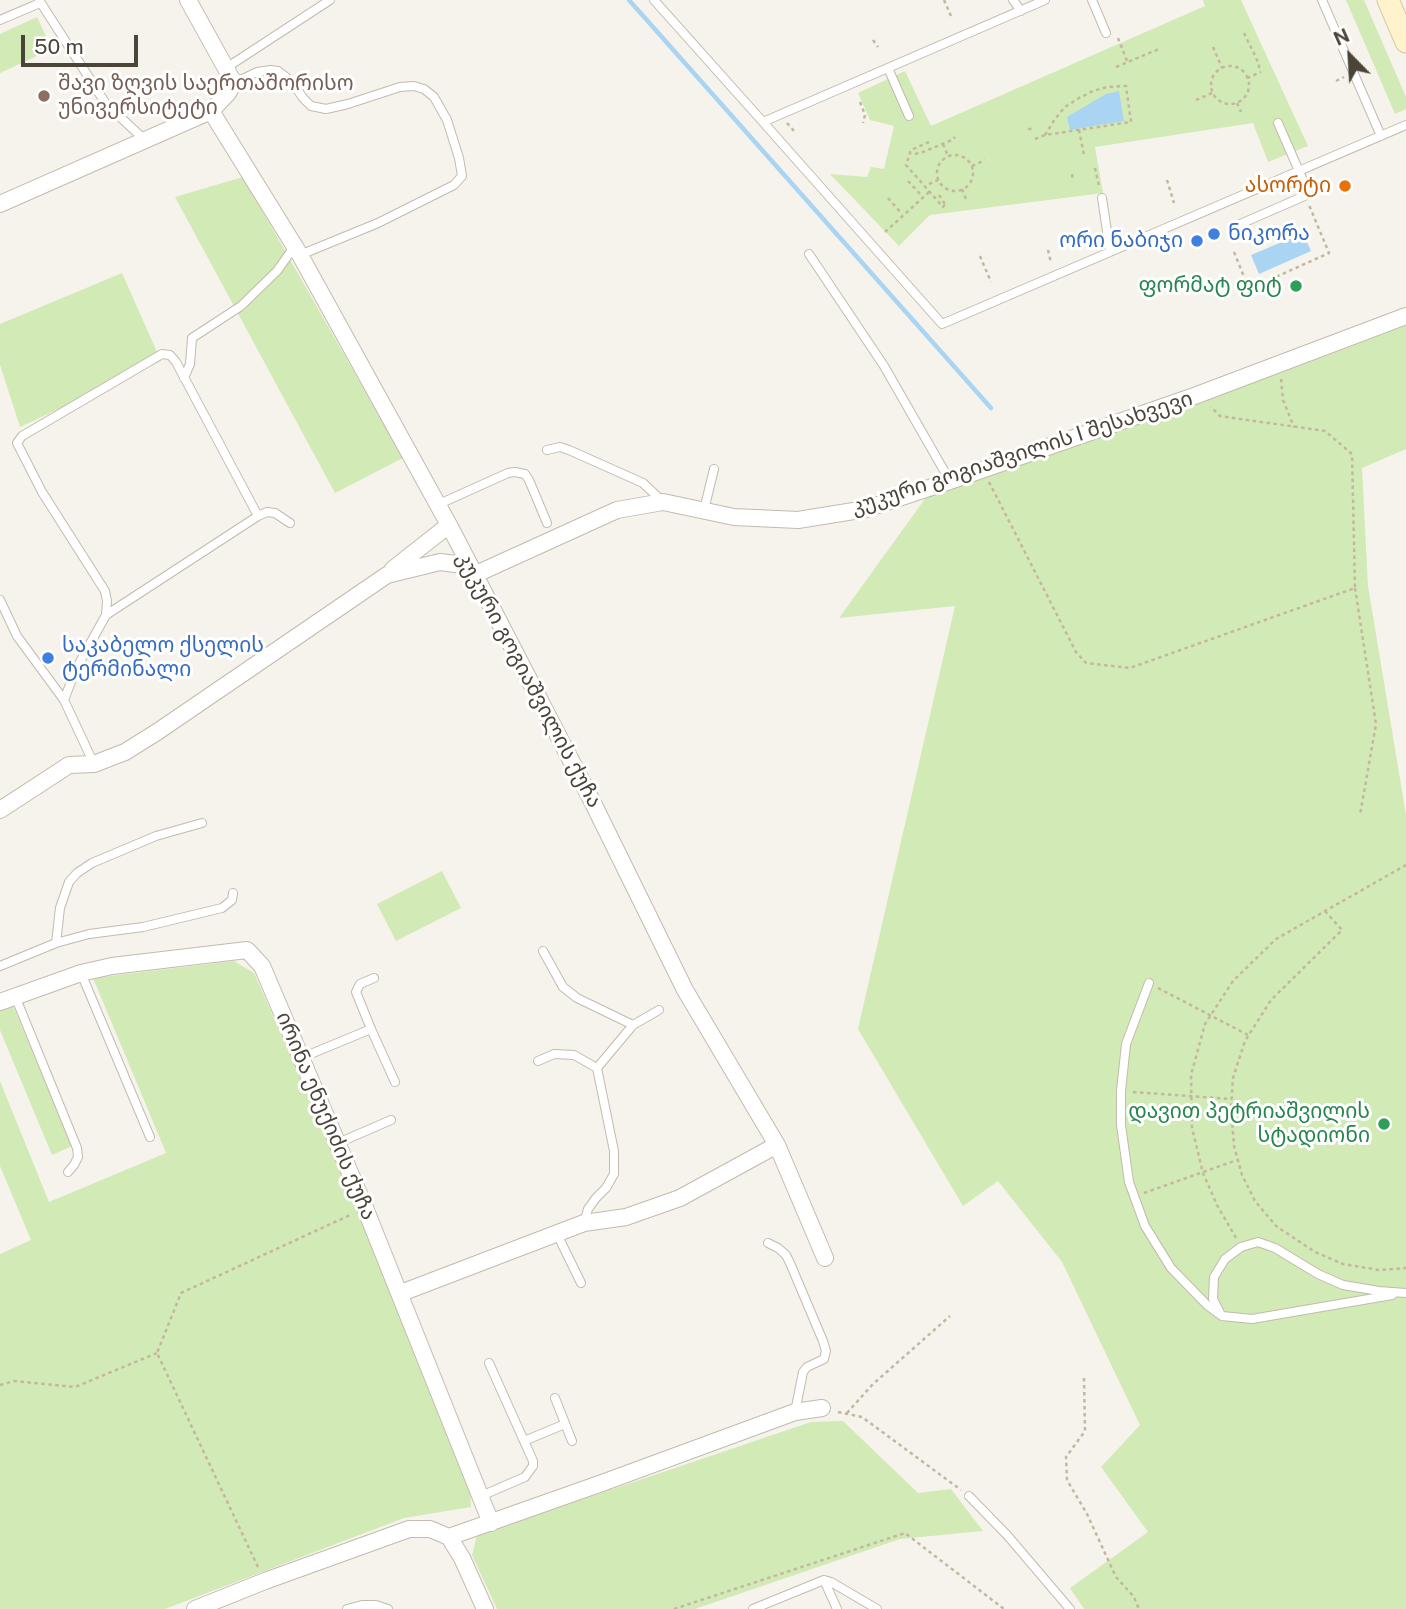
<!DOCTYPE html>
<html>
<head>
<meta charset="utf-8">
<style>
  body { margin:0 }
  #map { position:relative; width:1406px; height:1609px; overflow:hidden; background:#f6f3ec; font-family:"Public Sans",sans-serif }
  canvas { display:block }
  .north { position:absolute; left:1315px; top:21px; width:70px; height:70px; -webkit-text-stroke:5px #fff; paint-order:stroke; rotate:336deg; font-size:19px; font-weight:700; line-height:28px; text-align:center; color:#4b4439 }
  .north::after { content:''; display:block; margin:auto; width:24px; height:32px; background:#4b4439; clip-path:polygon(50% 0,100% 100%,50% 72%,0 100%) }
  .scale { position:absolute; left:21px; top:35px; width:117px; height:32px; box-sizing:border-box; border:4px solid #4b4439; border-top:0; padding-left:9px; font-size:21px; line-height:24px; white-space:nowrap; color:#4b4439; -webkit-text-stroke:5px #fff; paint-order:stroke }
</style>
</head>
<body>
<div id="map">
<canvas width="1406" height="1609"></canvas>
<div class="north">N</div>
<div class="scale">50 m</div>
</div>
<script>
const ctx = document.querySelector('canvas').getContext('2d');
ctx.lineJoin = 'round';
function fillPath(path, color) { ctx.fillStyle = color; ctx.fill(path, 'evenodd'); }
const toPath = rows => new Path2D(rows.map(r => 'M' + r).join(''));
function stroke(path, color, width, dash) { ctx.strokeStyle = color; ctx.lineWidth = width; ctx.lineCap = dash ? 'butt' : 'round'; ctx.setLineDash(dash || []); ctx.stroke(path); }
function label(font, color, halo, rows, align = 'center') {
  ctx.font = font + ' "Public Sans","Noto Sans Georgian",sans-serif'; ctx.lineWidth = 6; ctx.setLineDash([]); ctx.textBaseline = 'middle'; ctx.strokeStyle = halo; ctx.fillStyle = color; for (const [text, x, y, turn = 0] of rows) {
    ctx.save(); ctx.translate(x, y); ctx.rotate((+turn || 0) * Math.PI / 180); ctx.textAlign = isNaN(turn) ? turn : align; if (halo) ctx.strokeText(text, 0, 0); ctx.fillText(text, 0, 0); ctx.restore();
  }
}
fillPath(toPath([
  [1203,0,1241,0,1308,146,1268,162,1253,123,1095,147,1103,193,930,215,899,246,830,174,867,177,871,167,884,169,894,126,870,120,858,93,905,71,931,126,1205,6],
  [1346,0,1364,0,1406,97,1406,109,1395,114],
  [37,17,52,49,0,73,0,34],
  [243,177,403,458,335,493,175,197],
  [122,273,161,361,20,427,0,365,0,324],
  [1406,324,1406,449,1362,468,1368,586,1406,815,1406,1609,1084,1609,1070,1588,1148,1532,1101,1467,1140,1425,1062,1262,998,1181,963,1206,858,1029,955,606,839,618,927,496],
  [442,871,461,908,396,941,377,904],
  [234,961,254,973,377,1252,470,1481,471,1507,404,1518,165,1609,0,1609,0,1254,31,1240,0,1166,0,1081,49,1202,166,1153,93,978],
  [11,1001,72,1146,52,1155,0,1030,0,1005],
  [843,1421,918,1493,951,1489,983,1531,900,1539,695,1609,497,1609,472,1555,477,1535,811,1422]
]), '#d2eab5');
fillPath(toPath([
  [1119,91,1124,121,1070,130,1067,117,1106,94],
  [1303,233,1311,251,1259,274,1251,255]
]), '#a9d4f2');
stroke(toPath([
  [629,0,991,408]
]), '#a9d4f2', 4.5);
const lane = toPath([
  [39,0,106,104,146,141],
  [654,0,763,122],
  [1013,0,1021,11],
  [1045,0,763,122,942,324,1406,125],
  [1092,0,1106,33],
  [1322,0,1381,136],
  [0,20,40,3],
  [226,68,330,0],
  [888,68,909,116],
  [234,83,257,72,271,70,278,71,292,82,303,98,311,106,326,109,348,104,400,87,414,86,424,89,434,97,447,120,459,158,462,176,454,185,378,223,300,255],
  [1102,198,1110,251],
  [1238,225,1309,194,1278,123],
  [809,254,884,366,950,481],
  [184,378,190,364,192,338,241,306,277,271,294,247],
  [547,450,560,447,569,450,643,483,662,501],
  [437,505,508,473,515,472,525,474,529,480,547,523],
  [704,510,714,469],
  [0,600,17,636,64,700,94,764],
  [106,615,258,516,267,512,275,513,290,523],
  [64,700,76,669,106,615,107,601,105,591,42,492,17,443,22,436,162,354,170,355,176,362,258,516],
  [56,943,60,908,69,882,77,873,92,863,156,836,202,823],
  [543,951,563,987,577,998,633,1025],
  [0,966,56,943,89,934,143,927,222,908,232,900,233,893],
  [81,973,150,1137],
  [1149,983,1126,1044,1121,1091,1121,1125,1129,1182,1145,1226,1171,1268,1207,1305,1222,1316],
  [15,996,77,1148,78,1157,74,1165,68,1172],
  [371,1029,395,1082],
  [301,1058,371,1029,356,992,360,984,374,978],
  [538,1061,554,1054,574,1055,597,1068],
  [338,1143,391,1120],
  [584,1223,588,1209,596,1198,606,1188,614,1174,614,1151,597,1068,633,1025,659,1010],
  [557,1234,581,1283],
  [768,1243,778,1248,786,1255,790,1263,823,1341,826,1351,824,1359,807,1367,803,1372,795,1412],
  [1220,1313,1213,1299,1214,1277,1225,1259,1241,1247,1258,1242,1275,1248,1318,1274,1343,1285,1379,1291,1406,1293],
  [1222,1316,1252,1319,1392,1295],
  [555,1398,572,1441],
  [524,1441,565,1424],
  [481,1496,525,1477,533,1466,533,1461,489,1363],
  [969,1496,1007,1535,1070,1609],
  [824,1580,837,1609],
  [347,1609,362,1605,376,1605,388,1609],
  [753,1609,824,1580,831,1582,877,1609]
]);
const street = toPath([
  [211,111,300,255,449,525,592,801,685,990,777,1145,825,1258],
  [0,204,211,111,228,93,234,83,188,0],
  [393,569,449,525],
  [0,810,69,765,94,764,125,752,157,732,387,575,440,562,463,565,474,575,617,510,663,502,734,517,798,520,866,509,950,481,1197,395,1406,316],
  [0,1002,81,973,112,966,247,950,262,966,365,1208,491,1523],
  [401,1293,584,1223,626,1217,680,1198,777,1145],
  [449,1537,602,1483,795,1412,822,1408],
  [195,1609,265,1581,409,1529,430,1529,449,1537,462,1558,485,1609]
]);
const secondary = toPath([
  [1388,0,1406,42]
]);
stroke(lane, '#c2bbae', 10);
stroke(street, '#c2bbae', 18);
stroke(secondary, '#d6c79b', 23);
stroke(toPath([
  [944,0,951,16],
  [1244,33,1259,64,1259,68],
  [1118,38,1127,61],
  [873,40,878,47],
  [1213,47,1222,68],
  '1211 85a19 19 0 1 1 38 0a19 19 0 1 1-38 0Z',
  [1116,67,1159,49],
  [1247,78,1261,72],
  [1336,81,1344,77],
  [1196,100,1212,93],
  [860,102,865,115,863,123],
  [1237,103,1241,112],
  [787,123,794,131],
  [1028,129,1034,129],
  [1079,130,1084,155],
  [1035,139,1045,135,1131,122,1126,86,1107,87,1093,91,1079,98,1065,107,1055,119,1045,135],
  [929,142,911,150,906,165,943,207,945,204],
  [943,144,948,156],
  [915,154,923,152,952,140,955,137],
  '937 173a18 18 0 1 1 36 0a18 18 0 1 1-36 0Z',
  [972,166,985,160],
  [1095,168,1099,186],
  [1072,174,1073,181],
  [1167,180,1174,203],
  [908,181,922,196],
  [929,184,938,180],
  [962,189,966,199],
  [939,195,945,204],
  [888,198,902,214],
  [885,232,929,192],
  [1048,250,1051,263],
  [1234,252,1249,289,1329,253,1309,205],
  [980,256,991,282],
  [1281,379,1283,400,1294,427],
  [989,482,1076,652,1086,663,1130,668,1355,588,1352,454,1325,431,1220,416,1211,407],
  [1355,588,1376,724,1360,815],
  [1325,911,1342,930,1271,1000,1245,1041,1233,1078,1231,1107,1234,1146,1242,1175,1255,1201,1276,1226,1315,1252,1343,1264,1379,1270,1406,1268],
  [1158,988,1248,1035],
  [1133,1092,1231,1099],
  [1144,1193,1237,1160],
  [1236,1238,1217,1205,1203,1173,1192,1128,1191,1075,1205,1024,1233,981,1276,939,1406,865],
  [1084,1378,1085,1431,1066,1457,1067,1480,1087,1514,1116,1577,1134,1597,1139,1609],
  [0,1385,14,1381,75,1387,157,1353],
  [838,1412,862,1417,961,1490],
  [847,1413,872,1385,950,1316],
  [258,1567,157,1353,181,1293,350,1215],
  [674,1609,905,1533,1004,1609]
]), '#c4b79f', 2.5, [3.5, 3.5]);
stroke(lane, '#fff', 8);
stroke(street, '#fff', 16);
stroke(secondary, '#fff3cd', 21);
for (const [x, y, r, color] of [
  [44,96,7,"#8d6e63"],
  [1345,186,7,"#e8710a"],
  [1214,234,7,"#3f7fe0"],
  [1197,241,7,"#3f7fe0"],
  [1296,286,7,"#2e9e5b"],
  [48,658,7,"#3f7fe0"],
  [1384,1124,7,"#2e9e5b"]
]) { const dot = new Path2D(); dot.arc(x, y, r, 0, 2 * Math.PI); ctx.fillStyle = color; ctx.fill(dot); stroke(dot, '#fff', 2.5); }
label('21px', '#785e54', '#fff', [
  ["შავი ზღვის საერთაშორისო",58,84],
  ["უნივერსიტეტი",58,108]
], 'left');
label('21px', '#c56008', '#fff', [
  ["ასორტი",1331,186]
], 'right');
label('21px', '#366cbe', '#fff', [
  ["ნიკორა",1228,234],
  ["ორი ნაბიჯი",1183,241,"right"],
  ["საკაბელო ქსელის",62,646],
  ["ტერმინალი",62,670]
], 'left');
label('21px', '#27864d', '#fff', [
  ["ფორმატ ფიტ",1282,286],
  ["დავით პეტრიაშვილის",1370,1112],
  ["სტადიონი",1370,1136]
], 'right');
label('21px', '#4b4439', '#fff', [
  ["კუკური გოგიაშვილის I შესახვევი",1022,453,-18],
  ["კუკური გოგიაშვილის ქუჩა",529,680,62],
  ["ირინა ენუქიძის ქუჩა",326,1116,67]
]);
</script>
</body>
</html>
